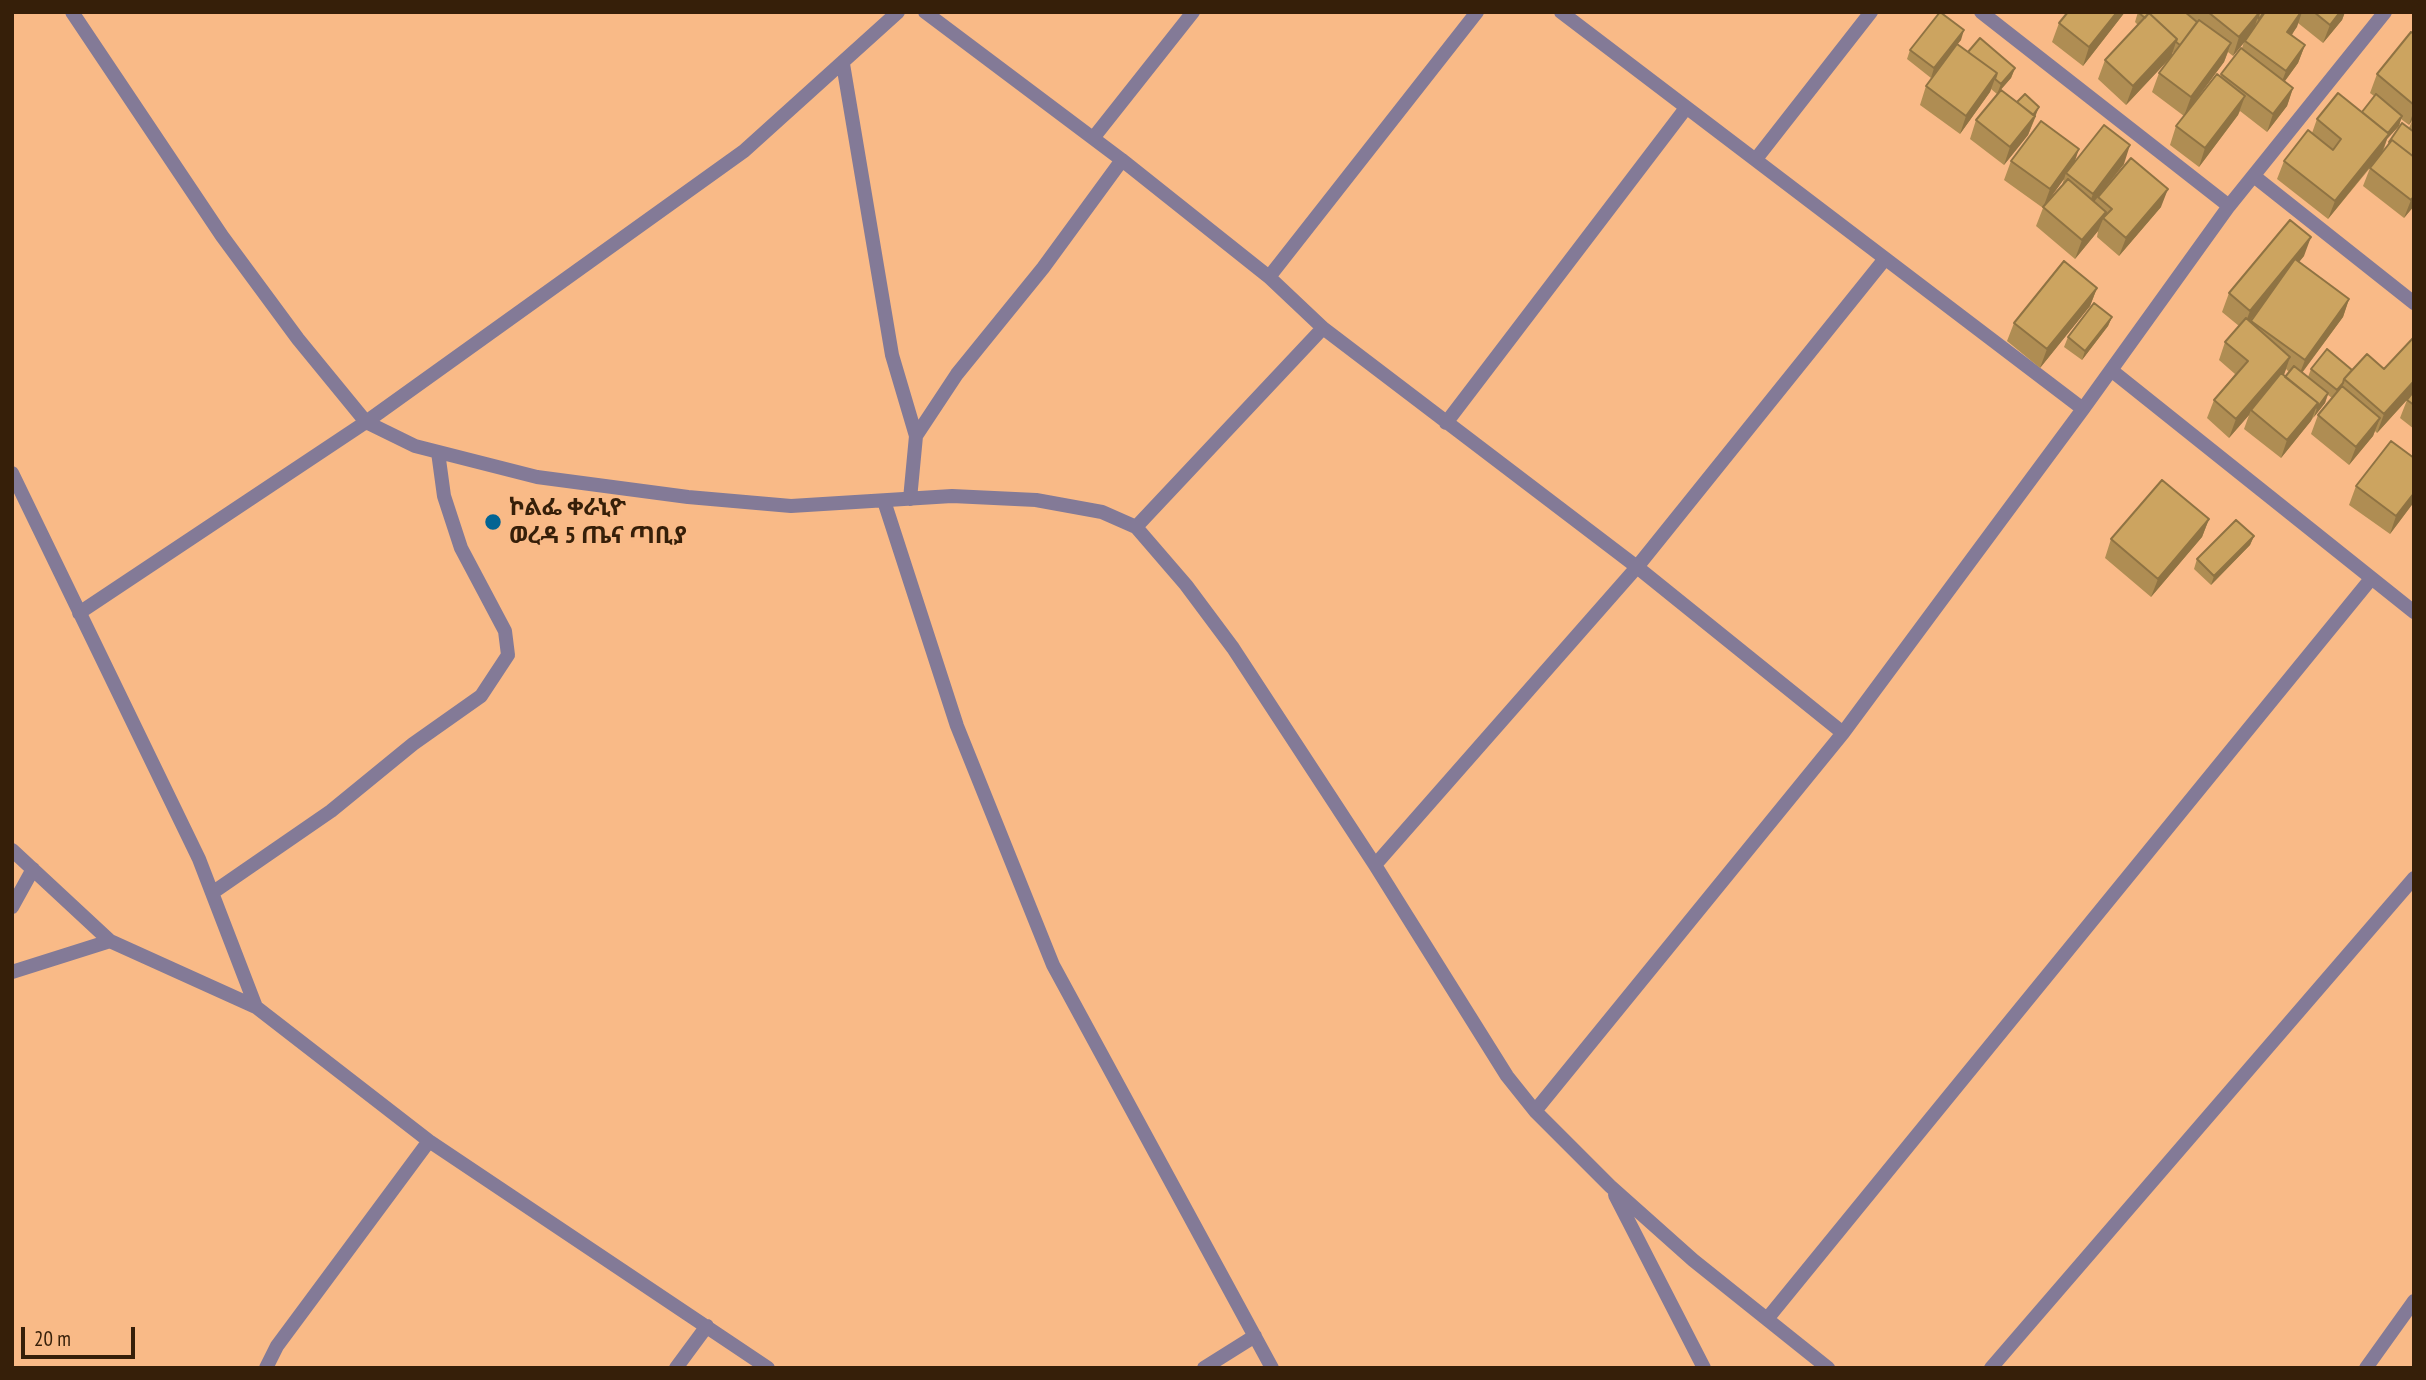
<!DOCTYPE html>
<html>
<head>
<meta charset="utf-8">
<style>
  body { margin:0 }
  #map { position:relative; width:2426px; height:1380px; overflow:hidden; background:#f9ba87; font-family:"PT Sans Narrow",sans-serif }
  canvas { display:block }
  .frame { position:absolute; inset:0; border:14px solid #361f09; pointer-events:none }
  .scale { position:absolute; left:21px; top:1327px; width:114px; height:32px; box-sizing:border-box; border:4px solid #361f09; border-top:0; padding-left:9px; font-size:21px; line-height:24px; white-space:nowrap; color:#361f09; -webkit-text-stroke:5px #f9ba87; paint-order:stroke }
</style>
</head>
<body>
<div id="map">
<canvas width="2426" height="1380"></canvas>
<div class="frame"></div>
<div class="scale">20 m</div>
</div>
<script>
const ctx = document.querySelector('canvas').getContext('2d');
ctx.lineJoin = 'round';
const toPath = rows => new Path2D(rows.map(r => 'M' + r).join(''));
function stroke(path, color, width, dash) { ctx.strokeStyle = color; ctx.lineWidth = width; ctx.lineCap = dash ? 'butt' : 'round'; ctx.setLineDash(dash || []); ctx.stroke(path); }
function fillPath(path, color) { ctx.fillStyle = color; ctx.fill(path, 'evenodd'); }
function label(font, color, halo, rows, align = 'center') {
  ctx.font = font + ' "PT Sans Narrow","Noto Sans Ethiopic",sans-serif'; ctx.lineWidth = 6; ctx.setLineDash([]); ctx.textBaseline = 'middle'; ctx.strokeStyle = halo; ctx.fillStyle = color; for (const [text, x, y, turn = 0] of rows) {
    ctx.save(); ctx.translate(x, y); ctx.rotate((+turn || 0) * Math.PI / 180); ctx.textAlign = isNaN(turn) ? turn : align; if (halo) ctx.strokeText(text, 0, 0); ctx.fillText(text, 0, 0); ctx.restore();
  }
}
stroke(toPath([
  [72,12,222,236,298,339,366,422,415,446,537,477,688,497,791,506,952,496,1036,500,1102,512,1136,527,1186,585,1233,648,1375,865,1507,1076,1535,1111,1610,1186,1693,1260,1828,1368],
  [925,12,1122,160,1269,277,1323,328,1637,567,1843,733],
  [1561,12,2083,409],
  [1981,12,2229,206],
  [843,64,892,355,916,436,910,499],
  [1094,137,1193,12],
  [1756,159,1871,12],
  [2255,177,2414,303],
  [1269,277,1477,12],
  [2111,370,2414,612],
  [1446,423,1686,108],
  [916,436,957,374,1043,268,1122,160],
  [12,473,199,859,256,1007],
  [884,501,957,726,1053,965,1272,1368],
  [1136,527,1323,328],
  [79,613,366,422,744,151,898,12],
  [12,850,110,941,256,1007,429,1141,768,1368],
  [1375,865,1637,567,1884,260],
  [212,893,331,811,413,744,481,696,508,655,505,631,461,548,444,496,438,452],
  [12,907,33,869],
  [12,972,110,941],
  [1535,1111,1843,733,2083,409,2229,206,2385,12],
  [1615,1195,1704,1368],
  [1767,1319,2370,580],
  [266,1368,277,1346,429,1141],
  [676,1368,707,1326],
  [1204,1368,1255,1336],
  [1991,1368,2414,878],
  [2366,1368,2414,1301]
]), '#837a97', 14);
fillPath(toPath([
  [2125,12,2083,66,2052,42,2059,23],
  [2138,12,2345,12,2342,20,2323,43,2298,23,2292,35,2305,45,2298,63,2285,81,2293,88,2287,106,2267,132,2240,111,2238,115,2199,167,2170,145,2176,126,2220,77,2221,74,2242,48,2244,42,2233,56,2228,52,2224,62,2184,116,2152,92,2159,73,2174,53,2173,52,2171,57,2126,105,2098,79,2105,60,2138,25,2135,22],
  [2414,34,2414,206,2404,218,2363,186,2370,168,2328,219,2277,179,2284,161,2312,133,2317,119,2362,112,2374,96,2370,93,2377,74],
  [2401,119,2409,125,2412,121,2409,128,2389,142,2387,146,2383,152,2387,139,2399,126],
  [1961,40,1957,44,1968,52,2015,68,2011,78,1997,94,1991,89,1990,92,1960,134,1920,105,1926,86,1948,57,1931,78,1907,59,1910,50],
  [2036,116,2028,135,2004,165,1970,139,1976,120],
  [2011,161,2124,164,2100,194,2161,207,2119,256,2097,237,2098,231,2075,259,2036,226,2043,208,2004,180],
  [2064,179,2062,185,2045,205],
  [2304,256,2299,262,2349,299,2343,317,2302,373,2308,377,2311,369,2352,370,2384,369,2414,337,2414,429,2400,418,2407,400,2377,433,2375,431,2373,436,2349,465,2311,434,2318,415,2332,398,2328,395,2325,403,2281,458,2244,429,2249,415,2229,438,2207,418,2214,400,2235,374,2219,360,2225,342,2239,326,2222,312,2229,293],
  [2286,369,2289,372,2285,377,2283,375],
  [2097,288,2090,306,2040,368,2007,341,2014,323],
  [2112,317,2108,326,2082,360,2064,347,2068,337],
  [2414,458,2414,502,2390,534,2349,505,2356,486],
  [2209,519,2202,537,2151,597,2105,558,2111,539],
  [2254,536,2250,545,2211,585,2194,569,2197,559]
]), '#af8d53');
fillPath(toPath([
  [2117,12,2125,12,2083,66,2089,47],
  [2301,12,2302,12,2297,27,2281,50,2287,32],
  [2340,12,2345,12,2342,20,2323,43,2330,25],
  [2259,13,2253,32,2233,56,2239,37],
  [1964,30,1961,40,1931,78,1934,68],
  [2177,39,2171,57,2126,105,2133,86],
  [2231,43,2224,62,2184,116,2191,97],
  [2305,45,2298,63,2279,89,2286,71],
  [2015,68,2011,78,1997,94,2001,84],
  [1997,73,1990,92,1960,134,1966,116],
  [2293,88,2287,106,2267,132,2273,114],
  [2245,96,2238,115,2199,167,2205,148],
  [2039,107,2028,135,2004,165,2010,147,2028,120],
  [2414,110,2414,118,2413,118,2409,125],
  [2402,116,2399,126,2387,139,2382,152,2328,219,2335,201,2384,137],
  [2130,145,2124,164,2086,212,2093,194],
  [2079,149,2073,167,2066,173,2064,179,2043,208,2050,189],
  [2168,189,2161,207,2119,256,2126,238],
  [2414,196,2414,206,2404,218,2411,200],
  [2106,212,2098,231,2075,259,2082,240],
  [2311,237,2304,256,2243,329,2250,311],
  [2097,288,2090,306,2040,368,2047,349],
  [2349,299,2343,317,2298,378,2305,360],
  [2112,317,2108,326,2082,360,2085,351],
  [2290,357,2284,375,2251,410,2249,415,2229,438,2236,419],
  [2414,381,2414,392,2377,433,2384,414],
  [2328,393,2325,403,2314,417,2317,408],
  [2318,403,2311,421,2281,458,2287,440],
  [2380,418,2373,436,2349,465,2356,447],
  [2414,493,2414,502,2390,534,2396,516],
  [2209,519,2202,537,2151,597,2158,579],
  [2254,536,2250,545,2211,585,2214,576]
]), '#8f7343');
const building = toPath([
  [1940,12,1964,30,1934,68,1910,50,1940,12],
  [2068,12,2117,12,2089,47,2059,23,2068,12],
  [2138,12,2185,12,2197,22,2180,45,2176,42,2177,39,2149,13,2145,18,2138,12],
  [2208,12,2258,12,2259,13,2239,37,2208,12],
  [2258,12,2264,12,2259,19,2258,18,2259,13,2258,12],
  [2265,12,2301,12,2287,32,2305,45,2286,71,2245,41,2265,12],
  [2314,12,2340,12,2330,25,2314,12],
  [2149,13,2177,39,2133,86,2105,60,2149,13],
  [2199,20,2231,43,2191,97,2159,73,2199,20],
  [2411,32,2414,34,2414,105,2377,74,2411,32],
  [1980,38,2015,68,2001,84,1995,79,1997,73,1968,52,1980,38],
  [1957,44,1997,73,1966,116,1926,86,1957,44],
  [2241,48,2293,88,2273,114,2221,74,2241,48],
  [2217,74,2245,96,2205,148,2176,126,2217,74],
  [2001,90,2035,116,2010,147,1976,120,2001,90],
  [2338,93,2389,134,2335,201,2284,161,2308,130,2333,150,2341,139,2317,119,2338,93],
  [2025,94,2039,107,2033,115,2017,102,2025,94],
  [2376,94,2402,116,2388,133,2362,112,2376,94],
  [2041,121,2079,149,2050,189,2011,161,2041,121],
  [2402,123,2414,132,2414,157,2392,140,2390,142,2389,142,2402,123],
  [2104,125,2130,145,2093,194,2066,173,2104,125],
  [2392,140,2414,157,2414,196,2411,200,2370,168,2392,140],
  [2131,158,2168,189,2126,238,2103,218,2112,209,2098,197,2131,158],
  [2068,179,2106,212,2082,240,2043,207,2068,179],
  [2290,220,2311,237,2250,311,2229,293,2290,220],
  [2295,259,2349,299,2305,360,2251,321,2295,259],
  [2064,261,2097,288,2047,349,2014,323,2064,261],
  [2094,303,2112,317,2085,351,2068,337,2094,303],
  [2246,318,2290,357,2236,419,2214,400,2248,361,2225,342,2246,318],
  [2414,337,2414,381,2384,414,2344,379,2367,354,2384,369,2414,337],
  [2327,349,2352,370,2344,379,2343,383,2337,390,2311,369,2327,349],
  [2294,366,2328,393,2317,408,2318,403,2285,377,2294,366],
  [2281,373,2318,403,2287,440,2251,410,2281,373],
  [2342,386,2380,418,2356,447,2318,415,2342,386],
  [2414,391,2414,405,2407,400,2414,391],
  [2391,441,2414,458,2414,493,2396,516,2356,486,2391,441],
  [2162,480,2209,519,2158,579,2111,539,2162,480],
  [2236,520,2254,536,2214,576,2197,559,2236,520]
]);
fillPath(building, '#cca460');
stroke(building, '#8f7343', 2);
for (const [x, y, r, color] of [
  [493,522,9,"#036493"]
]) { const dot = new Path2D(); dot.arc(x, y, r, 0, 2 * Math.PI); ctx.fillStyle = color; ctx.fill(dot); stroke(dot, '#f9ba87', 2.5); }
label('bold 24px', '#361f09', '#f9ba87', [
  ["ኮልፌ ቀራኒዮ",509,508],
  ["ወረዳ 5 ጤና ጣቢያ",509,536]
], 'left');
</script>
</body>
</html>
